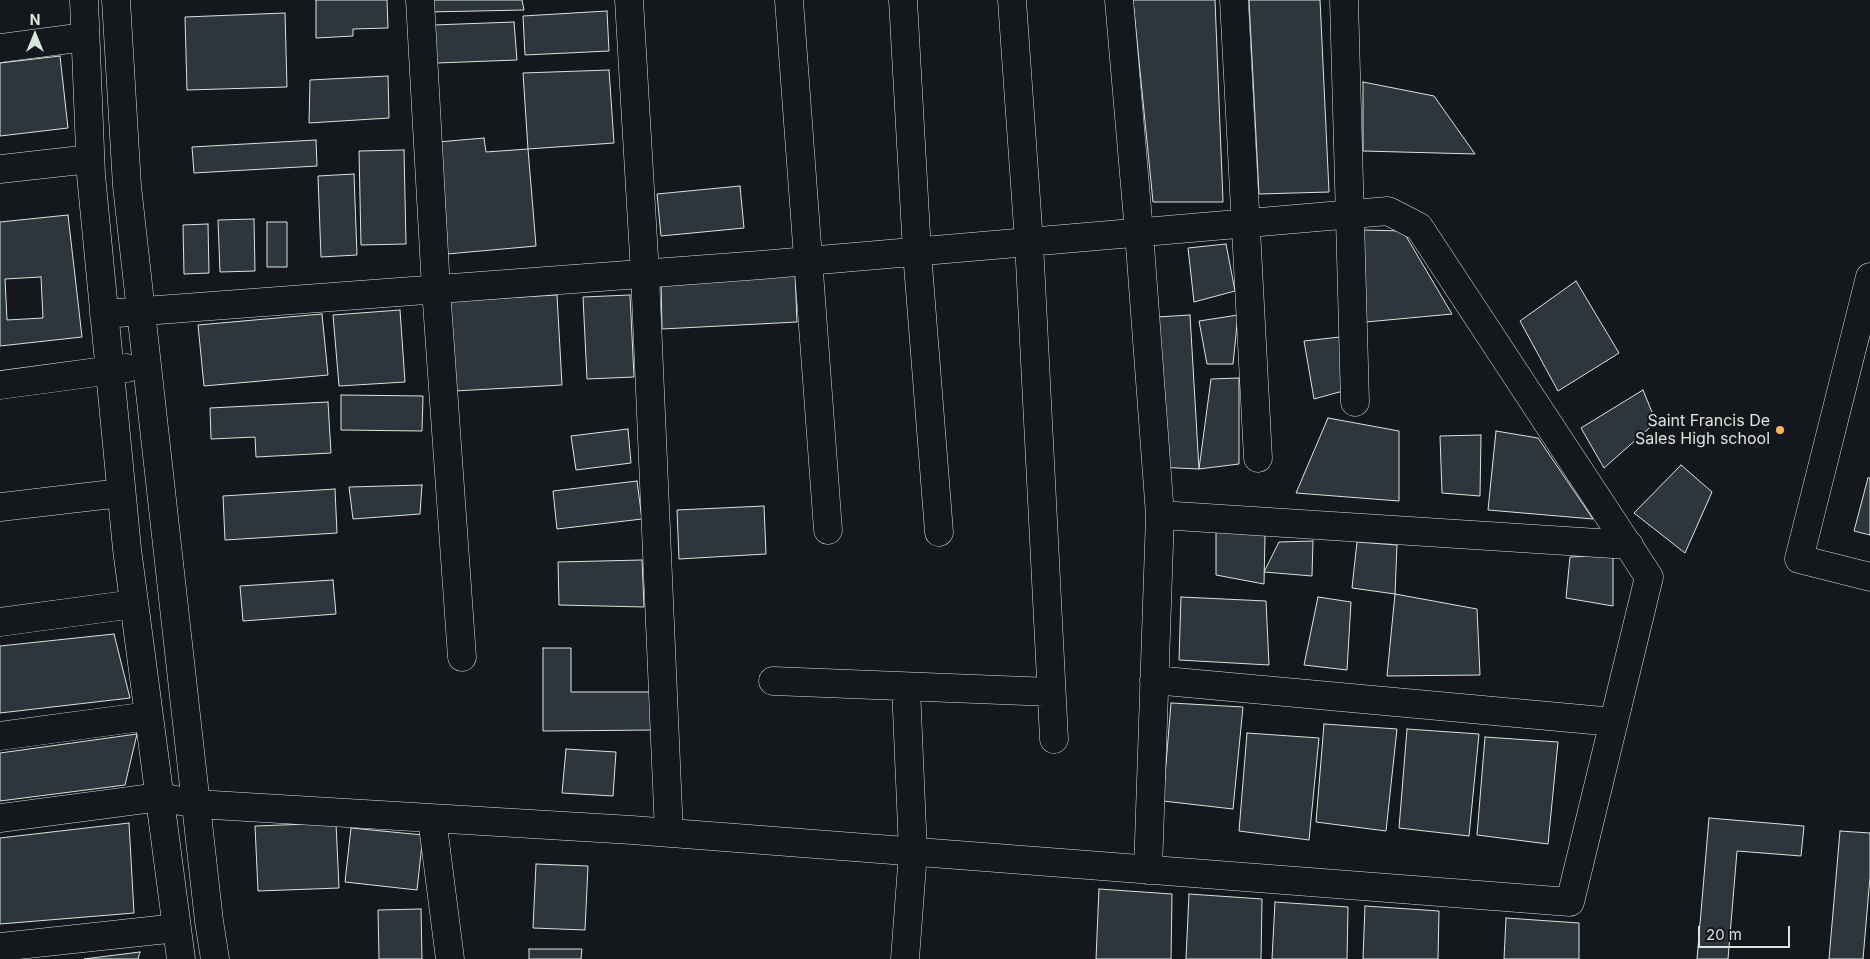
<!DOCTYPE html>
<html>
<head>
<meta charset="utf-8">
<style>
  body { margin:0 }
  #map { position:relative; width:1870px; height:959px; overflow:hidden; background:#14181c; font-family:Inter,sans-serif }
  canvas { display:block }
  .north { position:absolute; left:10px; top:10px; width:50px; height:50px; -webkit-text-stroke:4px #14181c; paint-order:stroke; rotate:0deg; font-size:14px; font-weight:700; line-height:20px; text-align:center; color:#d8e6dc }
  .north::after { content:''; display:block; margin:auto; width:18px; height:22px; background:#d8e6dc; clip-path:polygon(50% 0,100% 100%,50% 72%,0 100%) }
  .scale { position:absolute; left:1698px; top:926px; width:92px; height:22px; box-sizing:border-box; border:2px solid #d8e6dc; border-top:0; padding-left:6px; font-size:15px; line-height:18px; white-space:nowrap; color:#d8e6dc; -webkit-text-stroke:4px #14181c; paint-order:stroke }
</style>
</head>
<body>
<div id="map">
<canvas width="1870" height="959"></canvas>
<div class="north">N</div>
<div class="scale">20 m</div>
</div>
<script>
const ctx = document.querySelector('canvas').getContext('2d');
ctx.lineJoin = 'round';
function fillPath(path, color) { ctx.fillStyle = color; ctx.fill(path, 'evenodd'); }
const toPath = rows => new Path2D(rows.map(r => 'M' + r).join(''));
function stroke(path, color, width, dash) { ctx.strokeStyle = color; ctx.lineWidth = width; ctx.lineCap = dash ? 'butt' : 'round'; ctx.setLineDash(dash || []); ctx.stroke(path); }
function label(font, color, halo, rows, align = 'center') {
  ctx.font = font + ' Inter,sans-serif'; ctx.lineWidth = 4; ctx.setLineDash([]); ctx.textBaseline = 'middle'; ctx.strokeStyle = halo; ctx.fillStyle = color; for (const [text, x, y, turn = 0] of rows) {
    ctx.save(); ctx.translate(x, y); ctx.rotate((+turn || 0) * Math.PI / 180); ctx.textAlign = isNaN(turn) ? turn : align; if (halo) ctx.strokeText(text, 0, 0); ctx.fillText(text, 0, 0); ctx.restore();
  }
}
const building = toPath([
  [316,0,387,0,388,28,353,29,353,36,316,38,316,0],
  [429,0,522,0,524,10,429,12,429,0],
  [1133,0,1215,0,1223,202,1153,202,1133,0],
  [1249,0,1320,0,1329,192,1259,194,1249,0],
  [607,11,609,51,525,55,523,16,607,11],
  [285,13,287,87,187,90,185,17,285,13],
  [514,22,517,60,437,63,433,25,514,22],
  [60,56,68,128,0,136,0,63,60,56],
  [609,70,614,143,528,149,523,73,609,70],
  [388,76,389,118,309,123,310,80,388,76],
  [1363,82,1434,96,1475,154,1363,151,1363,82],
  [484,138,486,152,528,149,536,246,447,254,438,142,484,138],
  [316,140,317,166,194,173,192,147,316,140],
  [404,150,406,244,361,245,359,151,404,150],
  [354,174,357,255,321,257,318,176,354,174],
  [740,186,744,228,661,236,657,194,740,186],
  [68,215,82,337,0,346,0,222,68,215],
  [41,277,43,318,7,320,5,279,41,277],
  [254,219,255,271,220,272,218,220,254,219],
  [267,222,287,222,287,267,267,267,267,222],
  [208,224,209,273,184,274,183,225,208,224],
  [1362,230,1403,231,1452,314,1366,322,1362,230],
  [1226,244,1235,291,1194,302,1188,248,1226,244],
  [795,273,797,322,662,329,661,279,795,273],
  [1576,281,1619,353,1558,391,1520,321,1576,281],
  [557,295,562,385,455,391,449,301,557,295],
  [630,295,634,377,587,379,583,297,630,295],
  [400,310,405,382,339,386,333,315,400,310],
  [322,314,328,375,204,386,198,325,322,314],
  [1190,315,1199,469,1156,467,1157,317,1190,315],
  [1238,315,1233,364,1207,364,1199,321,1238,315],
  [1340,337,1343,391,1314,399,1304,341,1340,337],
  [1239,378,1239,464,1199,469,1211,379,1239,378],
  [1643,390,1656,422,1604,468,1581,428,1643,390],
  [341,395,423,396,422,431,341,430,341,395],
  [328,402,331,453,256,457,255,437,211,439,210,408,328,402],
  [1328,418,1399,431,1399,501,1296,493,1328,418],
  [628,429,631,463,576,470,571,436,628,429],
  [1496,431,1538,438,1593,519,1488,510,1496,431],
  [1481,435,1480,496,1442,493,1440,436,1481,435],
  [1681,465,1712,492,1685,553,1634,513,1681,465],
  [1868,478,1870,478,1870,535,1854,531,1868,478],
  [637,481,642,519,557,529,553,491,637,481],
  [422,485,420,514,353,519,349,487,422,485],
  [335,489,337,533,225,540,223,496,335,489],
  [764,506,766,554,679,559,677,510,764,506],
  [1216,518,1265,536,1264,584,1216,575,1216,518],
  [1313,541,1312,576,1264,572,1279,542,1313,541],
  [1357,542,1397,545,1395,594,1352,588,1357,542],
  [1613,555,1613,606,1566,598,1570,557,1613,555],
  [642,560,644,607,559,605,558,562,642,560],
  [333,580,336,614,243,621,240,586,333,580],
  [1395,594,1477,609,1480,675,1387,676,1395,594],
  [1181,597,1266,601,1269,665,1179,660,1181,597],
  [1318,597,1351,602,1347,670,1304,665,1318,597],
  [114,634,130,698,0,713,0,646,114,634],
  [543,648,571,648,571,692,655,692,655,730,543,731,543,648],
  [1171,703,1243,707,1233,809,1163,801,1171,703],
  [1324,724,1397,729,1386,831,1316,822,1324,724],
  [1407,729,1479,734,1469,836,1399,828,1407,729],
  [1247,733,1319,738,1309,840,1239,831,1247,733],
  [137,734,125,785,0,801,0,753,137,734],
  [1485,737,1558,742,1548,844,1477,835,1485,737],
  [566,749,616,752,613,796,562,793,566,749],
  [1709,818,1804,826,1801,856,1737,851,1728,959,1697,959,1709,818],
  [129,823,134,913,0,924,0,838,129,823],
  [336,823,339,888,258,891,255,826,336,823],
  [351,828,423,835,417,890,345,882,351,828],
  [1840,831,1870,833,1870,877,1863,959,1829,959,1840,831],
  [536,864,588,866,585,930,533,928,536,864],
  [1099,889,1172,894,1171,959,1096,959,1099,889],
  [1189,894,1262,899,1261,959,1186,959,1189,894],
  [1275,902,1348,907,1347,959,1272,959,1275,902],
  [1365,906,1439,911,1438,959,1363,959,1365,906],
  [421,909,422,959,379,959,378,910,421,909],
  [1506,918,1579,923,1579,959,1504,959,1506,918],
  [529,949,582,949,581,959,529,959,529,949],
  [140,952,138,959,84,959,140,952]
]);
fillPath(building, '#2c363c');
stroke(building, '#d8e6dc', 1);
const minor = toPath([
  [84,0,91,175,127,549,181,959],
  [116,0,127,186,209,921,215,959],
  [420,0,436,289,462,657],
  [629,0,645,274,669,833],
  [789,0,828,530],
  [903,0,917,252,939,532],
  [1012,0,1029,242,1054,739],
  [1119,0,1139,232,1160,515,1148,870],
  [1234,0,1258,458],
  [1344,0,1355,402],
  [0,48,85,37],
  [0,169,90,159],
  [1870,277,1799,559,1870,577],
  [0,385,127,368],
  [0,507,121,493],
  [1160,515,1629,545],
  [0,622,134,604],
  [1154,680,1614,722],
  [773,681,1051,692],
  [0,736,149,716],
  [0,818,160,797,196,804,632,830,1570,902,1649,577,1419,227,1388,211,761,265,104,314],
  [432,818,450,959],
  [0,947,177,928],
  [905,959,913,852,906,687]
]);
stroke(minor, '#d8e6dc', 29);
stroke(minor, '#14181c', 28);
for (const [x, y, r, color] of [
  [1780,430,5,"#ffb74d"]
]) { const dot = new Path2D(); dot.arc(x, y, r, 0, 2 * Math.PI); ctx.fillStyle = color; ctx.fill(dot); stroke(dot, '#14181c', 2); }
label('16px', '#d8e6dc', '#14181c', [
  ["Saint Francis De",1770,421],
  ["Sales High school",1770,439]
], 'right');
</script>
</body>
</html>
